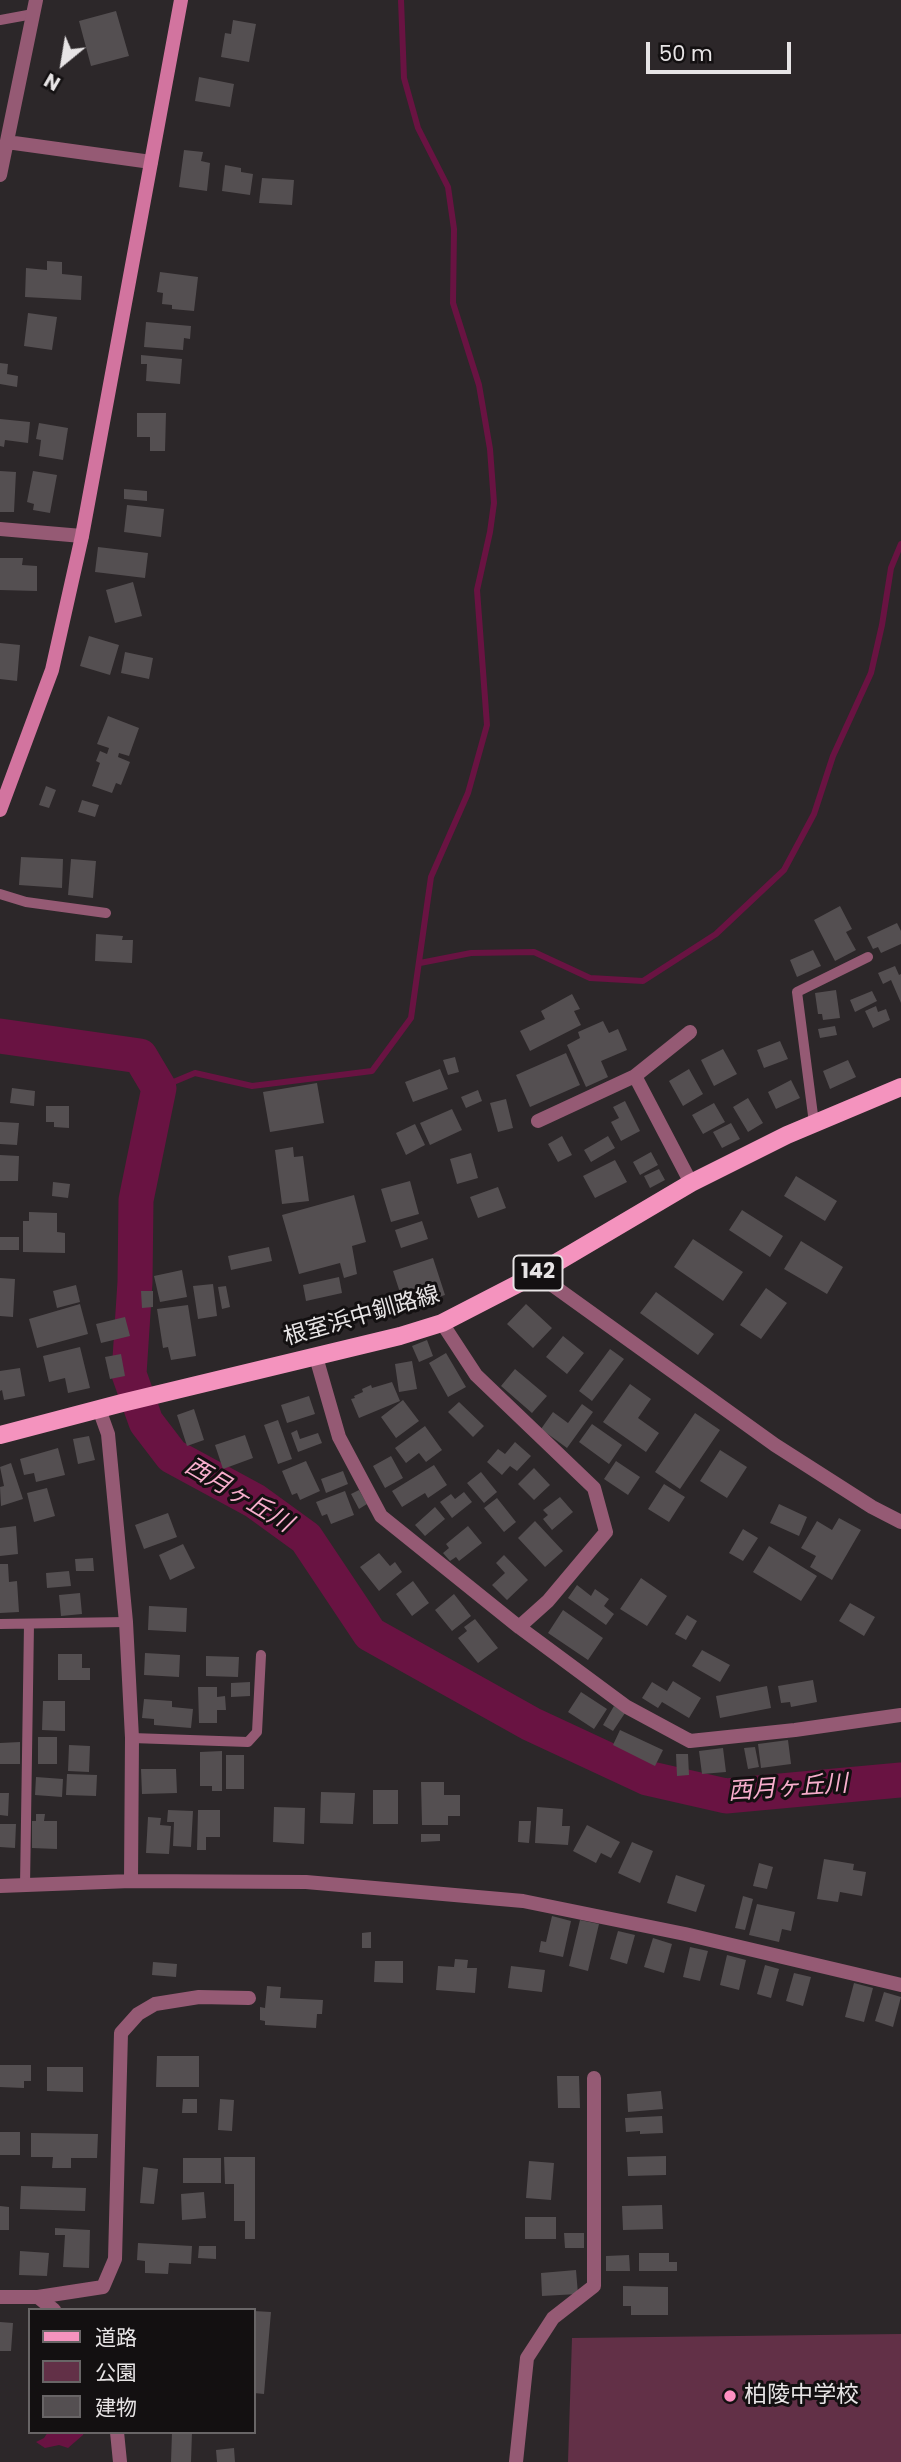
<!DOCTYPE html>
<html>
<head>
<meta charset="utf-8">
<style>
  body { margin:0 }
  #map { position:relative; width:901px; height:2462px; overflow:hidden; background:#2c2729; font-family:Poppins,"Noto Sans JP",sans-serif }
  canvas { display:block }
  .legend { position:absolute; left:28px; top:2308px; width:228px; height:126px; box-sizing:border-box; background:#131011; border:2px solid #686566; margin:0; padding:9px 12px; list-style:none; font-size:21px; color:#e7e4e5 }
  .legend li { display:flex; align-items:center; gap:14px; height:35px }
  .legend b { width:35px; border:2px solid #686566 }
  .north { position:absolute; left:28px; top:28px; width:70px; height:70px; -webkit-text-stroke:5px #131011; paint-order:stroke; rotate:210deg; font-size:19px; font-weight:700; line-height:28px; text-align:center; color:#e7e4e5 }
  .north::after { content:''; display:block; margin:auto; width:24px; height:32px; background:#e7e4e5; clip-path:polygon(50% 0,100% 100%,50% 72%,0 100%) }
  .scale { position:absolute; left:646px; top:42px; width:145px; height:32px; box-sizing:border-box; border:4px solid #e7e4e5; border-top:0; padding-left:9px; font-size:21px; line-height:24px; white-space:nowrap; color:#e7e4e5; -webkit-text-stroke:5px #131011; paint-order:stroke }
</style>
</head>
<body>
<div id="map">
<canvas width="901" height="2462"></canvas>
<ul class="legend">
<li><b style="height:9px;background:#f493be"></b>道路</li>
<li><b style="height:19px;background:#623047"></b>公園</li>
<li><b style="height:19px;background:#544f51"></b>建物</li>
</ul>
<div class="north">N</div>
<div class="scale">50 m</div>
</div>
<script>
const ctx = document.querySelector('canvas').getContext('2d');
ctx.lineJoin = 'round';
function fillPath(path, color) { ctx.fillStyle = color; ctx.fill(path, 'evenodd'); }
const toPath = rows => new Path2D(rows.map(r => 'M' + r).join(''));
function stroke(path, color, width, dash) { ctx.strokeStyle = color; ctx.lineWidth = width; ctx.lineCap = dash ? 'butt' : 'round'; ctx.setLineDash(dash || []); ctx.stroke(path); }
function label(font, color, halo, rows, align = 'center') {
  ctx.font = font + ' Poppins,"Noto Sans JP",sans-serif'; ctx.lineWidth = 6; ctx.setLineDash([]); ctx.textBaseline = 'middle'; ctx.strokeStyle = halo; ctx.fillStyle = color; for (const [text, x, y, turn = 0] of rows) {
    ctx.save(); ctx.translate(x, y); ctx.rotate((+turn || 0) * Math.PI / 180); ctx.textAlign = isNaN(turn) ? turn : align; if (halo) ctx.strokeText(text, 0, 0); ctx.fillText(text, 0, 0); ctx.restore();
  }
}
fillPath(toPath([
  [901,2334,901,2462,568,2462,572,2338]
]), '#623047');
fillPath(toPath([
  [48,2432,84,2432,83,2435,68,2448,59,2445,45,2448,36,2442,44,2438]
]), '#691342');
stroke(toPath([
  [420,963,471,953,534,952,590,978,643,981,716,934,784,870,814,814,833,756,871,673,882,625,891,568,901,544],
  [159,1088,195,1073,252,1086,372,1071,411,1018,431,877,468,793,487,725,477,590,490,532,494,503,490,449,479,385,453,303,454,229,448,187,418,128,404,78,401,0]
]), '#691342', 6);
stroke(toPath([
  [0,1036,140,1056,159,1088,136,1200,135,1282,129,1374,146,1422,172,1456,255,1501,306,1538,370,1634,531,1724,647,1778,726,1796,901,1780]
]), '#691342', 35);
fillPath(toPath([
  [116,11,129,56,91,66,79,21],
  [233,20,256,24,249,62,221,57,225,33,231,34],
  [199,77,234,84,230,107,195,101],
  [184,150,203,152,201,161,210,163,207,191,179,187],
  [225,165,241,168,241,172,253,174,250,195,222,191],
  [262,178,294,180,292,205,259,203],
  [47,261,62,262,62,274,82,276,81,300,25,297,26,268,47,270],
  [160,272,198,277,194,311,172,309,172,305,162,304,163,293,157,292],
  [28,313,57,317,52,350,24,346],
  [146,322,191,326,190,339,184,338,183,350,144,347],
  [141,355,182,359,180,384,146,381,147,364,141,364],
  [0,363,8,364,7,374,18,376,17,387,0,384],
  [137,413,166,413,165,451,150,451,150,437,137,437],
  [0,419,30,422,28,443,5,440,4,447,0,446],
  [39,423,68,428,63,460,39,456,41,440,36,439],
  [0,471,16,472,14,512,0,512],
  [33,471,57,475,50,513,33,510,34,504,27,502],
  [124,489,147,491,147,501,124,499],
  [127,505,164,509,161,537,124,532],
  [98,547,148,553,145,578,95,572],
  [0,558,23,558,22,565,37,566,37,591,0,590],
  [133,582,142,616,115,623,106,590],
  [89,636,119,645,110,675,80,666],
  [0,643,20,645,17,681,0,679],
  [125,652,153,658,149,679,121,673],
  [108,716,139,728,129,756,119,753,118,757,130,762,121,785,116,783,112,793,92,786,100,763,96,761,100,751,107,754,109,748,97,744],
  [46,786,56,790,49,808,39,805],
  [82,800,99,805,95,817,78,812],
  [21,857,63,859,62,888,19,885],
  [71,859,96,861,93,898,68,895],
  [840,906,852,929,846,932,856,950,835,961,814,920],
  [897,923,901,931,901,944,881,953,878,947,873,949,867,937],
  [96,934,123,936,122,940,133,940,132,963,95,961],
  [813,950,821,966,797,977,790,960],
  [895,966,899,975,901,974,901,1003,891,980,883,984,878,973],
  [836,990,840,1018,823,1020,822,1014,818,1014,815,993],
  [872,991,877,1001,855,1012,850,1000],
  [572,994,580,1009,574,1011,581,1025,530,1051,520,1031,545,1019,541,1011],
  [876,1006,878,1012,886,1009,890,1020,873,1028,865,1011],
  [603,1021,609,1033,618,1029,627,1050,601,1061,608,1077,586,1087,567,1045,580,1038,578,1032],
  [835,1026,837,1035,820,1038,818,1029],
  [780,1041,788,1059,764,1068,757,1050],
  [723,1049,737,1074,714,1086,701,1060],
  [566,1053,580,1085,530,1107,516,1075],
  [455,1057,459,1072,448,1075,443,1060],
  [848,1060,856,1077,830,1089,823,1071],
  [440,1069,448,1089,413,1102,405,1082],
  [689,1069,703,1094,683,1106,669,1081],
  [791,1080,800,1098,776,1109,768,1092],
  [317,1083,324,1123,270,1132,263,1092],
  [12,1088,35,1091,34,1106,10,1103],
  [478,1090,482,1101,466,1108,461,1097],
  [748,1098,763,1123,748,1132,733,1107],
  [506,1099,513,1128,498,1132,490,1103],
  [625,1101,640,1131,621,1141,611,1122,619,1118,613,1107],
  [714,1103,725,1122,703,1134,692,1115],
  [46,1106,69,1106,69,1128,54,1127,54,1122,46,1122],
  [452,1109,462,1130,430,1145,420,1123],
  [0,1122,19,1123,17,1145,0,1144],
  [731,1123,740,1139,722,1148,713,1132],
  [415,1124,425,1145,406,1155,396,1133],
  [562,1136,572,1155,558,1162,548,1144],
  [608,1136,615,1148,591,1162,584,1150],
  [293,1147,294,1157,303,1156,309,1201,282,1204,275,1150],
  [651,1152,658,1165,640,1175,633,1162],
  [471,1153,478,1178,457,1184,450,1159],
  [0,1155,19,1156,18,1181,0,1181],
  [615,1160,627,1182,595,1198,583,1176],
  [659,1169,665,1180,650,1188,644,1176],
  [796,1176,837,1201,825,1221,784,1196],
  [410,1181,419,1214,391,1222,381,1189],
  [53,1182,70,1184,68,1198,52,1196],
  [498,1187,506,1208,478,1218,470,1197],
  [354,1195,366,1242,352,1246,357,1274,344,1278,340,1263,299,1274,282,1215],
  [742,1210,783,1236,770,1257,729,1230],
  [29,1212,57,1213,57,1232,65,1233,65,1253,23,1252,23,1221,29,1221],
  [422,1221,428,1239,401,1248,395,1230],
  [0,1237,19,1237,19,1250,0,1250],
  [693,1239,743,1272,723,1301,674,1267],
  [801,1241,843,1267,827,1294,784,1269],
  [269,1247,272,1261,231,1270,228,1256],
  [433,1258,445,1295,405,1308,393,1271],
  [182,1270,187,1297,160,1302,154,1276],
  [339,1277,342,1293,306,1301,303,1285],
  [0,1278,15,1279,13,1317,0,1316],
  [213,1284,217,1316,198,1319,193,1286],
  [76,1285,80,1302,57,1308,53,1291],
  [226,1286,230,1307,222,1309,218,1287],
  [766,1288,787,1303,761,1339,740,1325],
  [141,1291,153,1291,153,1307,142,1308],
  [656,1292,714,1334,698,1355,640,1313],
  [80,1304,88,1334,37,1348,29,1319],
  [526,1304,552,1328,533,1348,507,1324],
  [188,1305,196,1356,171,1360,168,1347,163,1348,157,1309],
  [125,1317,130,1336,101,1343,96,1324],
  [563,1336,584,1353,567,1374,546,1357],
  [427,1340,433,1356,419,1362,412,1346],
  [80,1347,90,1388,68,1393,65,1378,49,1382,43,1356],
  [610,1349,624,1359,592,1401,579,1391],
  [446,1353,466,1387,448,1397,429,1363],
  [121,1354,125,1376,110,1379,105,1357],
  [412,1361,417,1389,399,1392,395,1364],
  [20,1368,25,1396,4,1400,2,1390,0,1391,0,1371],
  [515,1369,547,1396,532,1413,501,1386],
  [392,1382,400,1401,359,1418,351,1399,355,1398,354,1396,363,1392,362,1389,371,1385,372,1388],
  [630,1384,651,1399,638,1418,659,1433,646,1452,603,1422],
  [309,1396,315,1414,287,1423,281,1405],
  [403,1400,419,1421,396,1438,381,1417],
  [459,1402,484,1426,473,1437,448,1412],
  [582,1404,593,1412,567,1448,541,1429,553,1412,568,1423],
  [194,1409,204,1440,187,1446,177,1415],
  [695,1413,720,1430,680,1489,655,1472],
  [278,1420,292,1459,278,1464,264,1425],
  [592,1424,622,1445,609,1464,579,1442],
  [425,1426,442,1450,426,1462,419,1453,406,1463,395,1448],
  [297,1430,300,1439,318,1433,322,1443,298,1452,291,1433],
  [245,1435,253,1458,223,1469,215,1445],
  [89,1436,95,1460,78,1464,73,1439],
  [515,1442,531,1456,517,1471,510,1466,502,1475,487,1462,498,1449,505,1454],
  [58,1448,65,1475,36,1482,34,1473,24,1475,20,1459],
  [720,1450,747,1467,727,1498,700,1481],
  [391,1456,403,1478,385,1488,373,1466],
  [306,1461,320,1491,300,1500,297,1493,292,1495,282,1471],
  [616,1461,640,1477,628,1495,604,1479],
  [11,1463,23,1499,1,1506,0,1487,4,1486,0,1467],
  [434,1465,447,1485,428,1498,425,1493,402,1507,392,1491],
  [534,1468,550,1485,534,1500,518,1484],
  [343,1471,348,1484,326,1493,321,1479],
  [481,1472,497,1492,484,1503,467,1483],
  [664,1484,685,1497,669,1522,648,1509],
  [47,1488,55,1516,34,1522,27,1493],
  [359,1490,367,1504,359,1509,351,1494],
  [345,1491,354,1515,331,1524,327,1514,322,1516,316,1502],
  [464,1492,472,1502,452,1518,440,1502,451,1494,455,1499],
  [560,1497,573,1512,552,1530,543,1519,548,1515,543,1510],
  [497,1498,516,1522,504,1532,484,1508],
  [779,1504,807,1517,799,1536,770,1523],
  [435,1507,445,1519,425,1536,415,1525],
  [168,1513,177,1537,144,1549,135,1525],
  [839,1518,861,1530,832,1580,810,1567,816,1556,801,1548,817,1521,832,1530],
  [535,1521,563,1551,545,1567,518,1538],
  [16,1526,18,1554,0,1556,0,1528],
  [468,1526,482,1543,459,1561,456,1557,450,1561,443,1553,449,1548,446,1544],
  [743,1529,758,1538,743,1561,729,1553],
  [183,1544,195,1568,170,1580,159,1555],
  [769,1546,817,1576,801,1601,753,1572],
  [379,1553,390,1566,395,1562,402,1572,379,1591,360,1567],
  [504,1555,528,1580,507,1600,492,1585,505,1573,496,1563],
  [93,1558,94,1571,76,1571,75,1559],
  [0,1564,8,1564,9,1582,17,1581,19,1612,0,1613],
  [69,1571,71,1586,47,1588,46,1573],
  [641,1578,667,1596,647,1626,620,1609],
  [413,1581,429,1603,412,1616,396,1594],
  [577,1585,591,1596,595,1589,609,1599,604,1606,614,1614,606,1625,568,1598],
  [80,1593,82,1614,61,1616,59,1595],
  [454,1594,471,1616,452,1631,435,1610],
  [850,1603,875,1617,864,1636,839,1621],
  [149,1606,187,1608,186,1632,148,1630],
  [563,1610,603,1638,588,1660,548,1633],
  [687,1615,697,1621,686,1640,675,1634],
  [475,1619,498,1648,478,1663,458,1638,467,1631,464,1627],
  [702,1650,730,1665,720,1682,692,1666],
  [145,1653,180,1655,179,1677,144,1675],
  [58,1654,82,1654,82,1668,90,1668,90,1680,58,1680],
  [206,1656,239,1657,238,1677,206,1676],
  [813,1680,817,1702,791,1707,790,1702,781,1703,778,1686],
  [673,1681,701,1698,689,1718,662,1702,658,1708,642,1698,652,1682,667,1691],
  [250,1682,250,1696,231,1697,231,1683],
  [767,1686,771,1708,720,1718,716,1696],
  [198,1687,217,1687,217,1697,225,1696,226,1710,217,1710,217,1723,199,1723],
  [581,1692,607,1709,594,1729,568,1712],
  [144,1699,172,1701,172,1707,193,1709,191,1728,154,1725,154,1719,142,1718],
  [43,1701,65,1701,65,1731,42,1730],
  [614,1706,625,1713,613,1731,603,1725],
  [620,1730,663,1750,655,1766,613,1745],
  [38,1737,57,1737,57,1764,38,1764],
  [788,1740,791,1764,761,1768,758,1744],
  [20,1742,20,1764,0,1764,0,1743],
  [69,1745,90,1746,89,1772,68,1771],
  [755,1747,759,1767,748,1769,744,1748],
  [723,1748,726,1772,702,1774,699,1751],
  [222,1751,222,1791,212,1791,212,1786,200,1786,200,1752],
  [676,1754,688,1754,689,1775,677,1776],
  [226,1755,244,1755,244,1789,226,1789],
  [141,1769,176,1769,177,1793,142,1794],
  [67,1774,97,1775,96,1796,66,1795],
  [36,1777,63,1779,62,1797,35,1795],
  [421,1782,444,1782,444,1795,460,1795,460,1816,448,1816,448,1825,422,1825],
  [373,1790,398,1790,398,1824,373,1824],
  [321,1792,355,1793,353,1824,320,1823],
  [0,1793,9,1793,8,1816,0,1815],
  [274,1807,305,1808,304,1844,273,1842],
  [537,1807,563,1809,562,1826,570,1826,568,1845,535,1843],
  [168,1810,193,1811,191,1847,173,1846,174,1822,167,1822],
  [198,1810,220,1810,220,1837,206,1837,206,1850,197,1850],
  [36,1814,45,1814,44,1821,57,1821,57,1849,32,1848,32,1821,36,1821],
  [148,1817,161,1818,160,1825,171,1826,169,1854,146,1853],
  [519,1821,531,1821,529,1843,518,1842],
  [0,1824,16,1824,15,1848,0,1847],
  [587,1825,620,1842,611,1858,601,1853,596,1863,573,1851],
  [421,1834,440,1834,440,1841,421,1842],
  [632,1842,653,1851,640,1883,618,1873],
  [824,1859,854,1864,853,1870,866,1872,862,1896,840,1892,838,1902,817,1899],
  [759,1863,773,1867,767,1889,753,1886],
  [676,1875,705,1885,696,1912,667,1903],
  [743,1896,753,1899,745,1930,735,1928],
  [757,1904,795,1912,791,1931,782,1929,779,1942,749,1935],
  [552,1916,571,1921,563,1957,539,1952,541,1941,546,1942],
  [580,1920,599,1924,588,1971,569,1966],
  [618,1931,635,1935,627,1964,610,1959],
  [371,1932,371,1948,362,1948,362,1933],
  [653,1938,672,1944,664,1973,644,1967],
  [690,1947,708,1951,700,1981,683,1977],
  [727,1955,746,1960,739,1990,720,1985],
  [455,1959,468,1960,467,1968,477,1968,475,1993,436,1990,438,1966,454,1967],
  [375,1961,403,1961,403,1983,374,1982],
  [153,1962,177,1964,176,1977,152,1975],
  [765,1965,779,1969,771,1998,757,1994],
  [511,1966,545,1970,542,1992,508,1988],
  [794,1973,811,1977,803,2006,786,2001],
  [854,1983,873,1988,864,2022,845,2017],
  [267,1986,281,1987,280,1998,323,2000,322,2014,317,2014,316,2028,265,2025,265,2021,260,2020,260,2007,265,2008],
  [884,1992,901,1997,893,2027,875,2021],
  [157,2056,199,2056,199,2087,156,2087],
  [0,2065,31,2065,31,2081,24,2081,24,2088,0,2087],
  [47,2067,83,2067,83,2092,47,2091],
  [557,2076,579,2076,580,2108,558,2108],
  [661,2091,663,2109,628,2112,627,2094],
  [183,2099,197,2099,197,2113,182,2113],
  [220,2099,234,2100,232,2131,218,2130],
  [662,2116,663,2133,640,2134,640,2131,626,2132,625,2118],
  [0,2132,20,2132,20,2155,0,2155],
  [31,2133,98,2134,97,2158,71,2158,71,2168,52,2168,53,2157,31,2157],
  [666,2156,666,2175,628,2176,627,2157],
  [224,2157,255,2157,255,2239,245,2239,245,2221,234,2221,234,2184,225,2184],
  [183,2158,221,2158,221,2183,183,2183],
  [529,2161,554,2163,551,2200,526,2198],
  [143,2167,158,2169,154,2204,140,2203],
  [21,2186,86,2188,85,2211,20,2209],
  [204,2192,206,2218,182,2220,181,2194],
  [662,2205,663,2229,623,2230,622,2206],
  [0,2206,9,2207,9,2230,0,2230],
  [525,2217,556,2217,556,2239,525,2239],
  [55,2228,90,2230,89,2268,63,2267,65,2235,55,2235],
  [564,2233,584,2233,584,2248,565,2248],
  [138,2243,192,2246,191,2264,169,2263,168,2274,145,2273,145,2261,137,2260],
  [199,2246,216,2246,216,2259,198,2258],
  [20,2251,49,2253,47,2276,19,2275],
  [639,2253,669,2253,669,2262,677,2262,677,2271,639,2271],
  [629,2255,630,2271,606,2271,606,2256],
  [576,2270,578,2294,542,2296,541,2273],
  [623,2286,668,2287,668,2315,631,2315,631,2306,623,2306],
  [254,2311,271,2312,264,2394,254,2393],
  [0,2322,13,2323,11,2351,0,2351],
  [172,2432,192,2432,191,2462,171,2462],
  [234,2448,235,2462,217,2462,216,2450]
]), '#544f51');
stroke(toPath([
  [0,20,33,14],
  [0,894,26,902,106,913],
  [814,1123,797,992,868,957],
  [0,1624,126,1622],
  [132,1738,248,1742,257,1732,261,1655],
  [25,1886,29,1624]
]), '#955a74', 10);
stroke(toPath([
  [7,142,151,162],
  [0,175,36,0],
  [0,529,82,536],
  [635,1076,691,1183],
  [538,1121,635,1076,690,1032],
  [537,1274,775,1445,872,1507,901,1522],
  [442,1323,476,1375,594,1488,606,1532,548,1601,519,1627],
  [316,1357,339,1437,381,1516,519,1627,627,1707,690,1741,795,1730,901,1715],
  [99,1409,108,1434,126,1622,132,1738,131,1881],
  [0,1886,131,1881,306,1882,523,1901,685,1934,901,1985],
  [0,2297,38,2297,103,2287,115,2259,121,2033,138,2014,155,2004,199,1997,249,1998],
  [38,2297,54,2310],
  [117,2432,120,2462],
  [516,2462,527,2358,553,2318,594,2286,594,2078]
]), '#955a74', 14);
stroke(toPath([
  [0,810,52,670,82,536,181,0]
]), '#d2749f', 14);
stroke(toPath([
  [0,1435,122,1403,400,1336,442,1323,537,1274,691,1183,787,1135,901,1087]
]), '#f493be', 18);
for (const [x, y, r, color] of [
  [730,2396,7,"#fd8fc1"]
]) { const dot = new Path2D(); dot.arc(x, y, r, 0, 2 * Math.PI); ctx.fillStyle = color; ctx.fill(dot); stroke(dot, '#131011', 2.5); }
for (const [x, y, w] of [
  [538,1273,49]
]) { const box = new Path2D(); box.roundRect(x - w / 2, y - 17.5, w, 35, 5); ctx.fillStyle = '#131011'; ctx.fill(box); stroke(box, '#e7e4e5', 2); }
label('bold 21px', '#e7e4e5', null, [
  ["142",538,1273]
]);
label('23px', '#e7e4e5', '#131011', [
  ["根室浜中釧路線",362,1317,-16]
]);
label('23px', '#e7e4e5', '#131011', [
  ["柏陵中学校",744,2396]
], 'left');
label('italic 24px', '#f7adcc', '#131011', [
  ["西月ヶ丘川",238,1496,31],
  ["西月ヶ丘川",788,1789,-4]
]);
</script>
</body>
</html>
